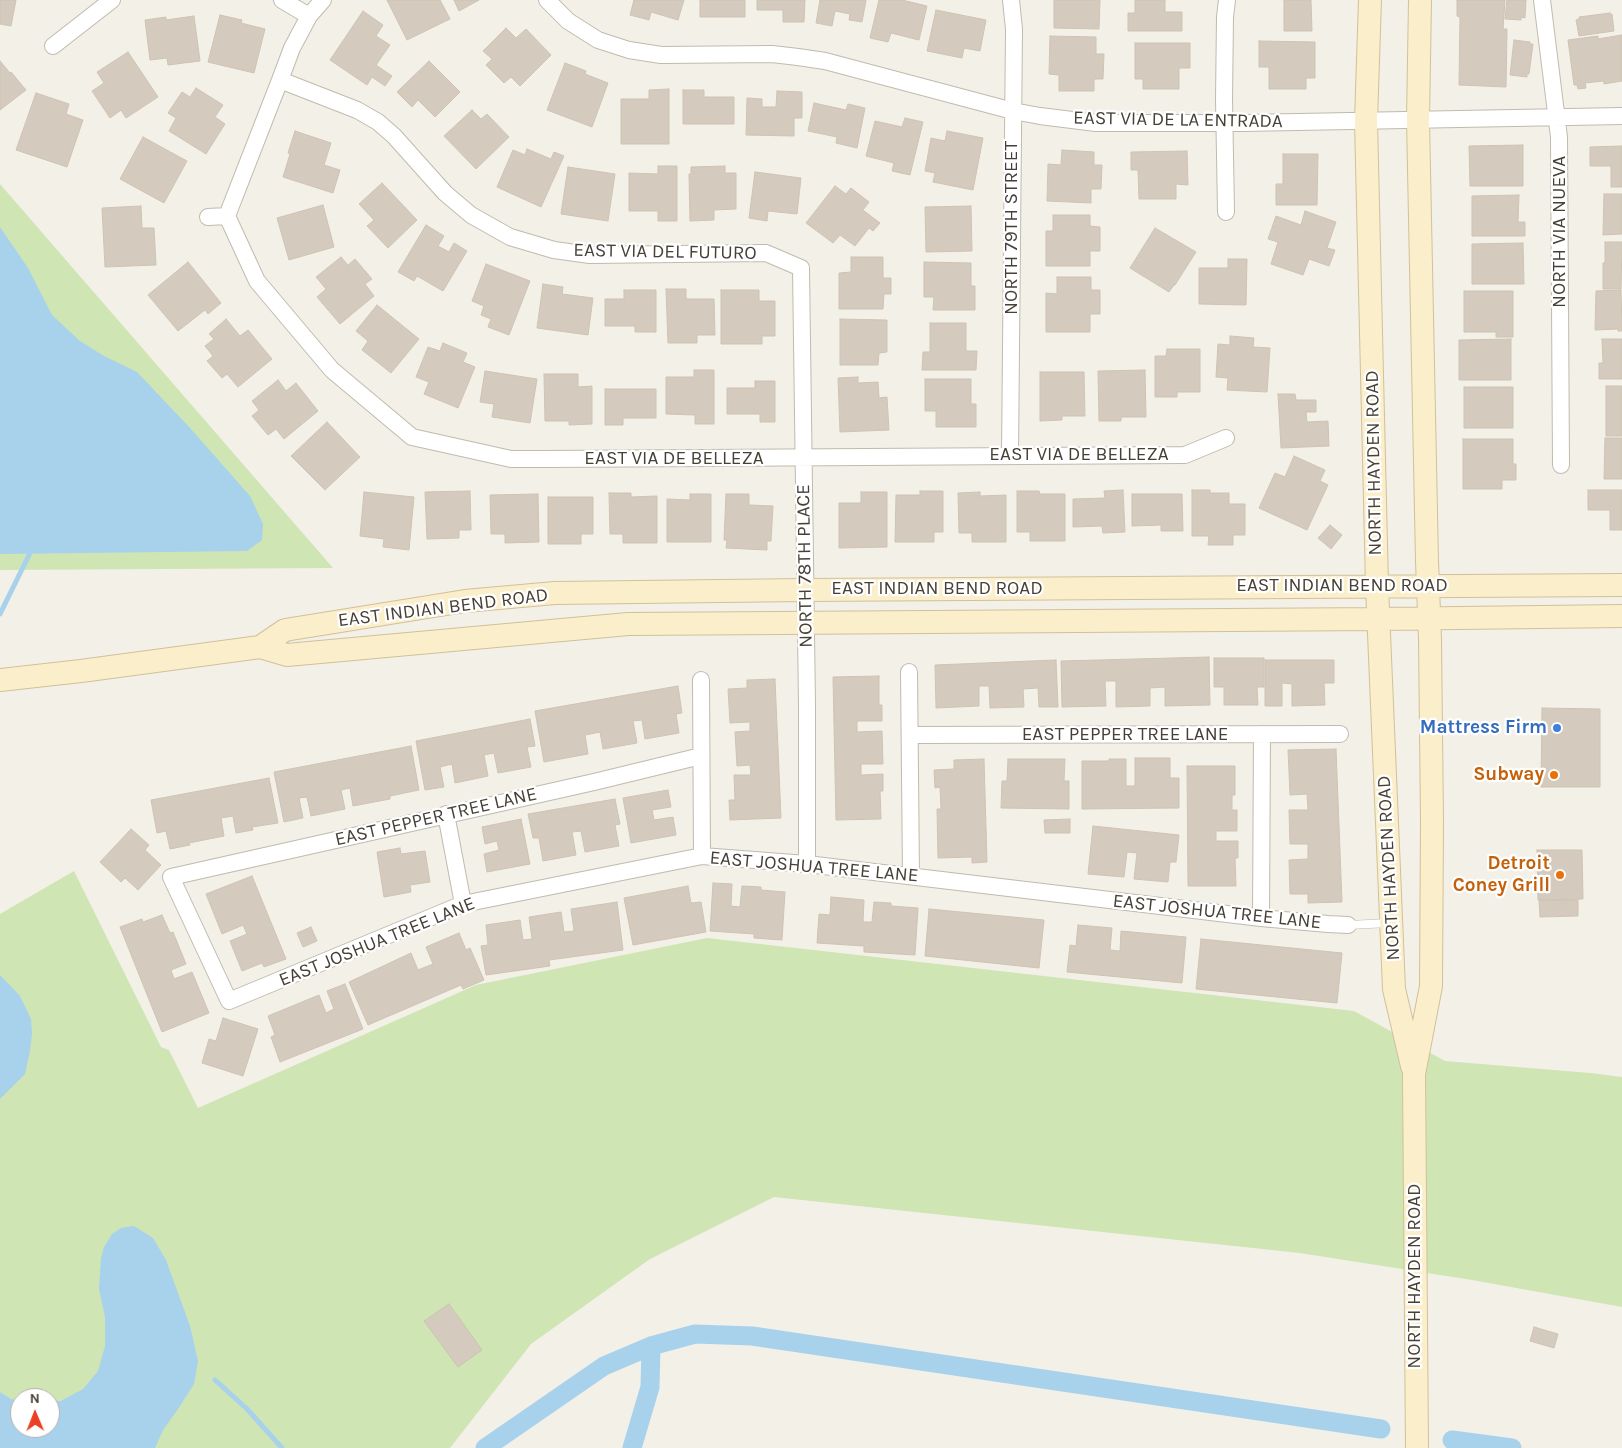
<!DOCTYPE html>
<html>
<head>
<meta charset="utf-8">
<style>
  body { margin:0 }
  #map { position:relative; width:1622px; height:1448px; overflow:hidden; background:#f3f0e8; font-family:Karla,sans-serif }
  canvas { display:block }
  .north { position:absolute; left:10px; top:1388px; width:50px; height:50px; box-sizing:border-box; background:#fff; border:1px solid #b5b3af; border-radius:50%; rotate:359deg; font-size:14px; font-weight:700; line-height:20px; text-align:center; color:#464037 }
  .north::after { content:''; display:block; margin:auto; width:18px; height:22px; background:#ec4026; clip-path:polygon(50% 0,100% 100%,50% 72%,0 100%) }
</style>
</head>
<body>
<div id="map">
<canvas width="1622" height="1448"></canvas>
<div class="north">N</div>
</div>
<script>
const ctx = document.querySelector('canvas').getContext('2d');
ctx.lineJoin = 'round';
function fillPath(path, color) { ctx.fillStyle = color; ctx.fill(path, 'evenodd'); }
const toPath = rows => new Path2D(rows.map(r => 'M' + r).join(''));
function stroke(path, color, width, dash) { ctx.strokeStyle = color; ctx.lineWidth = width; ctx.lineCap = dash ? 'butt' : 'round'; ctx.setLineDash(dash || []); ctx.stroke(path); }
function label(font, color, halo, rows, align = 'center') {
  ctx.font = font + ' Karla,sans-serif'; ctx.lineWidth = 4.5; ctx.setLineDash([]); ctx.textBaseline = 'middle'; ctx.strokeStyle = halo; ctx.fillStyle = color; for (const [text, x, y, turn = 0] of rows) {
    ctx.save(); ctx.translate(x, y); ctx.rotate((+turn || 0) * Math.PI / 180); ctx.textAlign = isNaN(turn) ? turn : align; if (halo) ctx.strokeText(text, 0, 0); ctx.fillText(text, 0, 0); ctx.restore();
  }
}
fillPath(toPath([
  [0,184,333,568,0,570],
  [74,871,161,1047,169,1050,198,1108,476,985,707,938,1354,1011,1445,1061,1590,1073,1622,1077,1622,1307,1472,1280,1300,1253,774,1197,650,1259,531,1344,450,1448,0,1448,0,914],
  [20,1398,50,1398,50,1428,20,1428]
]), '#cfe5b4');
fillPath(toPath([
  [0,227,28,268,52,315,80,341,104,356,137,372,190,428,250,496,263,524,262,540,247,551,0,554],
  [0,975,20,996,31,1019,32,1034,30,1051,25,1074,0,1099],
  [134,1226,153,1238,166,1260,190,1326,198,1361,194,1384,178,1409,163,1430,155,1448,0,1448,0,1392,11,1399,20,1401,20,1428,50,1428,50,1402,61,1401,83,1389,98,1371,105,1346,105,1317,99,1289,101,1258,104,1247,112,1234,121,1228]
]), '#a8d1ec');
stroke(toPath([
  [0,614,32,549],
  [215,1380,247,1409,282,1448]
]), '#a8d1ec', 5);
stroke(toPath([
  [1452,1440,1512,1448],
  [485,1448,604,1366,651,1346,695,1334,752,1336,1381,1429],
  [632,1448,650,1387,651,1346]
]), '#a8d1ec', 19);
const building = toPath([
  [0,0,16,0,11,26,0,24,0,0],
  [387,0,440,0,450,19,407,40,387,0],
  [454,0,479,0,459,11,454,0],
  [634,0,684,0,678,20,651,12,649,20,630,15,634,0],
  [700,0,745,0,745,17,700,17,700,0],
  [757,0,805,0,804,22,783,22,783,10,757,10,757,0],
  [820,0,866,0,862,22,849,20,850,14,835,11,832,26,816,23,820,0],
  [879,0,902,0,927,6,919,40,891,33,888,42,870,38,879,0],
  [1054,0,1100,0,1099,29,1054,28,1054,0],
  [1135,0,1165,0,1165,12,1182,12,1182,31,1128,31,1128,13,1135,13,1135,0],
  [1284,0,1311,0,1312,31,1284,31,1284,0],
  [1457,0,1505,0,1503,29,1507,29,1506,87,1459,85,1460,17,1457,16,1457,0],
  [1507,0,1526,0,1525,18,1521,17,1521,20,1505,19,1507,0],
  [936,10,986,20,980,51,964,48,962,58,927,51,936,10],
  [363,11,383,25,376,36,390,45,376,65,392,76,385,86,372,77,367,85,330,60,363,11],
  [1610,13,1610,15,1612,14,1614,31,1579,36,1576,20,1579,19,1579,17,1610,13],
  [220,15,242,20,241,23,265,29,254,73,208,62,220,15],
  [194,16,200,61,168,65,167,58,150,60,145,20,166,17,166,20,194,16],
  [506,28,516,38,526,29,551,55,520,86,511,77,504,83,486,65,492,59,483,51,506,28],
  [1622,35,1622,81,1604,84,1604,81,1585,83,1586,88,1578,89,1577,85,1574,85,1568,40,1598,36,1598,39,1622,35],
  [1050,36,1096,37,1096,54,1104,54,1103,79,1094,79,1094,91,1059,91,1059,75,1049,74,1050,36],
  [1514,40,1530,42,1530,44,1533,44,1529,74,1527,74,1527,77,1510,75,1514,40],
  [1259,41,1315,42,1315,78,1306,78,1306,89,1269,89,1269,67,1259,67,1259,41],
  [1135,43,1190,43,1190,68,1179,68,1179,89,1143,89,1143,79,1135,79,1135,43],
  [128,52,158,97,126,118,121,110,110,118,92,91,104,83,97,72,128,52],
  [0,61,10,73,11,72,26,90,0,110,0,61],
  [429,61,460,92,435,117,418,100,412,107,397,92,429,61],
  [565,63,586,71,585,74,608,83,592,127,547,110,565,63],
  [196,88,223,105,215,117,225,124,206,154,169,131,176,118,168,113,182,92,190,97,196,88],
  [669,89,669,144,621,144,621,99,649,99,649,90,669,89],
  [683,90,704,90,704,97,734,97,734,124,683,124,683,90],
  [777,91,802,92,802,118,794,118,794,136,746,135,747,98,762,99,762,107,776,107,777,91],
  [36,93,69,104,66,114,83,120,67,167,16,150,36,93],
  [814,103,846,110,848,104,865,108,857,148,836,143,837,137,808,131,814,103],
  [472,110,481,119,487,114,509,137,476,169,444,136,472,110],
  [905,118,923,122,910,175,892,171,894,163,866,156,875,121,902,127,905,118],
  [295,131,331,143,324,165,340,170,333,193,283,177,290,154,288,153,295,131],
  [947,131,983,138,973,190,933,182,935,173,925,171,931,138,945,141,947,131],
  [143,137,187,161,164,203,120,179,143,137],
  [1523,145,1523,186,1470,186,1469,146,1523,145],
  [1622,146,1622,187,1611,187,1611,166,1590,166,1590,147,1622,146],
  [527,149,551,159,554,152,564,156,541,207,497,187,513,150,525,155,527,149],
  [1062,150,1094,152,1094,165,1102,165,1101,189,1091,189,1091,203,1047,201,1048,164,1061,165,1062,150],
  [1187,151,1188,185,1176,184,1176,199,1139,199,1138,170,1131,170,1131,152,1187,151],
  [1283,154,1318,154,1317,205,1276,205,1276,184,1283,184,1283,154],
  [658,166,677,166,677,221,658,221,658,211,629,211,629,173,658,174,658,166],
  [725,166,725,173,736,173,736,209,714,210,714,220,690,221,689,174,691,174,691,167,725,166],
  [568,167,615,174,608,221,561,214,568,167],
  [755,172,801,178,797,214,768,211,767,221,749,218,755,172],
  [382,183,417,220,388,248,367,226,374,220,359,204,382,183],
  [835,186,846,194,851,188,869,202,863,210,880,223,873,231,869,228,855,246,840,235,833,243,806,223,835,186],
  [1604,194,1622,194,1622,234,1603,235,1604,194],
  [1519,195,1518,222,1525,222,1525,236,1472,236,1472,196,1519,195],
  [323,205,334,247,289,260,277,218,323,205],
  [141,206,142,228,154,228,156,265,105,267,102,208,141,206],
  [971,206,972,251,926,252,925,207,971,206],
  [1305,211,1336,222,1327,248,1335,250,1329,266,1309,259,1303,275,1271,264,1278,242,1268,239,1276,216,1301,225,1305,211],
  [1053,215,1090,215,1090,226,1100,227,1100,251,1090,251,1090,266,1046,266,1046,231,1053,231,1053,215],
  [426,225,444,236,438,246,449,252,454,243,467,251,443,291,417,276,414,281,398,272,426,225],
  [1155,228,1196,252,1175,285,1174,285,1169,292,1130,268,1155,228],
  [1605,242,1622,242,1621,289,1603,289,1603,263,1605,263,1605,242],
  [1523,243,1524,284,1472,284,1472,244,1523,243],
  [341,257,348,265,355,259,372,279,365,284,374,296,340,324,317,297,326,289,316,277,341,257],
  [851,257,883,257,883,278,891,278,891,294,884,294,883,309,839,309,839,273,851,272,851,257],
  [1228,259,1247,259,1246,305,1199,304,1199,268,1228,268,1228,259],
  [188,262,221,303,208,314,205,310,178,331,148,295,188,262],
  [924,262,971,263,971,286,975,286,975,310,933,310,934,297,924,297,924,262],
  [486,264,530,281,509,335,488,327,491,319,481,315,484,306,472,301,486,264],
  [1057,277,1091,277,1091,290,1100,290,1100,314,1090,314,1090,332,1046,332,1046,293,1057,294,1057,277],
  [543,284,563,287,562,294,593,298,588,335,537,328,543,284],
  [666,289,686,289,686,299,714,299,715,335,697,335,697,343,668,343,666,289],
  [624,290,656,290,656,332,635,332,635,326,605,326,605,299,624,299,624,290],
  [721,290,759,290,759,301,775,301,775,336,762,336,762,344,721,344,721,290],
  [1621,290,1622,331,1618,331,1618,329,1595,330,1596,291,1621,290],
  [1464,291,1513,291,1513,337,1496,337,1496,332,1464,332,1464,291],
  [377,305,419,339,391,373,362,350,368,341,356,331,377,305],
  [226,319,240,336,248,330,272,359,238,387,227,374,222,378,207,361,213,356,205,346,214,339,209,334,226,319],
  [840,319,887,320,887,352,879,353,878,365,840,365,840,319],
  [930,323,966,323,966,351,977,351,976,370,922,370,923,352,930,352,930,323],
  [1230,336,1254,338,1253,347,1270,348,1267,392,1227,390,1228,378,1216,377,1218,344,1230,345,1230,336],
  [1511,339,1511,380,1459,380,1459,340,1511,339],
  [1602,339,1622,339,1622,379,1599,379,1599,363,1603,363,1602,339],
  [443,343,467,353,463,362,475,367,458,408,424,394,429,382,416,377,428,347,440,351,443,343],
  [1167,349,1200,349,1200,392,1177,392,1177,397,1155,397,1155,356,1166,356,1167,349],
  [694,370,714,370,714,424,695,424,695,415,666,414,666,377,694,377,694,370],
  [1145,370,1146,417,1121,417,1121,421,1099,421,1098,371,1145,370],
  [485,371,537,379,530,423,492,417,494,404,480,402,485,371],
  [1040,372,1084,372,1085,416,1062,416,1062,420,1040,421,1040,372],
  [544,374,578,374,578,387,592,386,592,424,569,425,569,421,545,421,544,374],
  [858,377,858,383,878,382,879,398,887,397,889,430,840,432,838,378,858,377],
  [925,379,971,379,971,404,976,404,976,427,936,427,936,411,925,411,925,379],
  [278,380,286,391,296,383,318,411,284,439,276,429,268,435,252,416,259,410,252,401,278,380],
  [755,381,775,381,775,422,760,422,760,414,727,414,727,388,755,388,755,381],
  [1606,386,1622,386,1622,436,1606,436,1606,386],
  [1464,387,1513,387,1513,428,1464,428,1464,387],
  [605,389,656,389,656,418,623,418,623,425,605,425,605,389],
  [1278,394,1295,394,1296,400,1316,400,1316,412,1306,412,1307,422,1328,421,1329,446,1281,448,1278,394],
  [327,422,360,457,325,490,291,456,327,422],
  [1605,438,1622,438,1622,479,1604,479,1605,438],
  [1463,439,1513,439,1513,464,1516,464,1516,480,1502,480,1502,489,1463,489,1463,439],
  [1294,456,1325,470,1320,481,1328,485,1307,530,1259,508,1275,473,1285,477,1294,456],
  [1123,490,1125,532,1103,533,1102,526,1073,527,1073,499,1105,498,1104,491,1123,490],
  [1192,490,1210,490,1210,493,1229,493,1229,504,1245,504,1245,535,1233,535,1233,545,1208,545,1209,536,1192,536,1192,490],
  [1588,490,1622,490,1622,530,1610,530,1610,510,1588,510,1588,490],
  [470,491,471,530,459,530,459,538,427,539,425,492,470,491],
  [920,491,943,491,943,532,934,532,934,542,895,542,896,495,920,495,920,491],
  [1017,491,1039,491,1040,494,1065,494,1065,541,1030,541,1030,532,1017,532,1017,491],
  [364,492,414,497,409,550,383,547,384,539,360,536,364,492],
  [861,492,887,492,887,547,839,548,839,503,861,503,861,492],
  [980,492,980,496,1006,495,1006,542,972,542,972,533,959,533,958,493,980,492],
  [609,493,631,493,631,497,657,496,657,543,623,543,623,534,610,534,609,493],
  [538,494,539,542,505,543,505,534,491,534,490,495,538,494],
  [690,494,711,494,711,542,667,542,667,499,690,500,690,494],
  [726,494,749,494,749,505,773,506,771,541,767,541,767,550,726,548,727,540,724,540,726,494],
  [1132,494,1182,494,1183,531,1161,531,1161,525,1132,526,1132,494],
  [548,497,593,497,593,534,581,534,581,544,548,544,548,497],
  [1330,525,1342,535,1331,549,1318,538,1330,525],
  [1209,657,1210,705,1165,706,1165,687,1150,688,1150,706,1116,707,1116,681,1105,681,1106,706,1062,707,1061,661,1209,657],
  [1214,658,1264,658,1264,687,1257,687,1258,705,1224,705,1224,687,1214,687,1214,658],
  [1056,660,1058,707,1039,707,1038,688,1023,689,1024,707,990,708,989,686,979,686,979,706,936,708,935,665,1056,660],
  [1265,660,1334,660,1334,683,1324,683,1325,705,1292,706,1292,684,1282,683,1282,706,1265,706,1265,660],
  [879,676,879,705,882,705,882,721,857,721,857,732,882,731,883,764,861,764,861,775,883,774,883,791,880,791,881,819,836,820,833,677,879,676],
  [775,679,781,818,730,820,729,800,735,800,734,775,751,775,750,765,737,766,735,732,750,731,750,722,730,723,728,689,747,688,747,680,775,679],
  [678,686,682,713,676,714,679,733,645,739,642,720,633,721,637,743,603,749,600,732,585,735,588,754,544,762,535,711,678,686],
  [1542,708,1600,709,1600,787,1541,787,1542,708],
  [530,719,535,746,527,747,531,767,498,773,494,753,484,755,488,776,455,783,452,764,440,767,444,787,425,790,416,741,530,719],
  [411,746,419,790,390,796,390,799,353,806,350,788,341,790,345,809,311,816,307,797,299,798,303,818,284,822,274,772,411,746],
  [1336,749,1342,902,1308,903,1308,894,1290,894,1289,860,1308,859,1308,844,1290,844,1289,810,1308,810,1307,794,1290,795,1288,750,1336,749],
  [1135,758,1170,758,1170,778,1179,778,1179,808,1082,809,1082,761,1109,761,1109,759,1126,759,1126,786,1135,786,1135,758],
  [984,759,987,862,972,863,972,857,938,858,937,809,941,809,940,787,935,788,934,770,954,769,954,760,984,759],
  [1008,759,1065,759,1064,781,1069,781,1069,809,1001,808,1002,781,1007,781,1008,759],
  [1187,766,1235,766,1235,795,1232,795,1232,810,1237,810,1237,831,1216,831,1216,841,1238,841,1238,858,1235,858,1236,886,1188,886,1187,766],
  [269,778,278,823,252,827,253,830,236,833,233,816,221,818,224,836,189,843,190,845,170,849,166,831,157,833,151,800,269,778],
  [668,790,671,807,652,810,654,820,673,817,676,835,631,843,623,798,668,790],
  [615,799,620,824,615,825,619,846,585,852,581,831,572,832,576,855,543,861,539,838,533,838,528,814,615,799],
  [521,819,530,864,487,872,484,854,499,850,497,841,485,844,482,827,521,819],
  [1070,819,1070,833,1045,833,1044,820,1070,819],
  [1093,826,1179,835,1176,862,1170,862,1168,882,1134,879,1137,853,1127,852,1124,877,1088,874,1093,826],
  [131,829,149,845,145,850,161,865,138,890,125,878,121,882,100,862,131,829],
  [400,848,401,854,425,851,430,882,410,885,411,892,384,897,377,852,400,848],
  [1537,850,1582,850,1583,899,1538,900,1537,850],
  [252,876,286,959,264,967,262,963,242,971,230,941,247,934,243,925,222,934,206,894,252,876],
  [713,883,732,884,731,906,740,907,742,886,761,887,761,890,785,892,782,940,754,938,754,934,710,931,713,883],
  [688,886,691,903,701,902,706,932,633,945,624,898,688,886],
  [831,897,864,900,863,922,872,922,874,902,891,903,891,906,918,908,915,955,864,952,864,946,817,943,819,914,830,915,831,897],
  [1539,900,1578,900,1578,916,1540,917,1539,900],
  [617,902,623,950,549,960,550,966,486,975,481,946,488,945,486,925,520,920,523,940,532,939,529,917,561,912,564,932,574,931,571,909,617,902],
  [929,909,1044,920,1039,968,925,956,929,909],
  [162,915,170,933,173,932,186,964,171,970,174,979,192,972,209,1013,162,1032,120,927,142,919,143,922,162,915],
  [1078,925,1112,928,1110,950,1120,951,1121,931,1186,937,1182,983,1067,972,1070,945,1076,946,1078,925],
  [311,927,317,941,303,947,297,933,311,927],
  [459,933,466,950,470,948,484,980,463,989,461,985,368,1025,349,982,411,953,418,970,433,964,426,947,459,933],
  [1201,939,1342,953,1337,1003,1196,989,1201,939],
  [345,984,363,1029,280,1062,271,1037,275,1035,268,1016,319,995,326,1013,334,1009,327,991,345,984],
  [223,1018,258,1029,243,1076,202,1063,209,1039,216,1041,223,1018],
  [449,1304,482,1350,458,1367,424,1321,449,1304],
  [1534,1327,1558,1334,1554,1348,1530,1341,1534,1327]
]);
fillPath(building, '#d4cbbe');
stroke(building, '#cec3b2', 1);
const service = toPath([
  [1348,925,1389,923]
]);
const minor = toPath([
  [282,0,309,16],
  [323,0,309,16,292,48,280,80,227,216,257,281,332,370,412,437,511,459,547,459,1185,455,1226,438],
  [547,0,568,21,598,40,629,50,661,55,772,54,798,57,825,61,1013,111,1040,116,1096,123,1243,123,1622,116],
  [1542,0,1559,137,1561,465],
  [53,46,112,0],
  [280,80,357,110,378,122,394,136,445,193,471,215,510,237,554,250,590,255,766,253,801,268,807,705,807,864],
  [1226,212,1224,99,1225,17,1227,0],
  [208,217,227,216],
  [1010,455,1014,29,1011,0],
  [909,672,911,876],
  [701,680,702,856],
  [910,735,1340,734],
  [701,756,594,782,171,877,229,1001,463,904,702,856,807,864,1261,918,1328,924,1348,925],
  [446,814,463,904],
  [1261,918,1262,734]
]);
const secondary = toPath([
  [1370,0,1366,121,1377,586,1394,989,1412,1066],
  [260,647,285,630,465,601,555,593,805,590,1622,585],
  [0,680,81,671,260,647,287,655,628,624,1378,619,1622,616],
  [1417,1448,1414,1074,1431,986,1432,822,1430,639,1427,561,1418,120,1420,0]
]);
stroke(service, '#c1baae', 9);
stroke(minor, '#c1baae', 18);
stroke(secondary, '#d0c19a', 24);
stroke(service, '#fff', 8);
stroke(minor, '#fff', 16);
stroke(secondary, '#fbeeca', 22);
for (const [x, y, r, color] of [
  [1557,728,5,"#3f7fe0"],
  [1554,775,5,"#e8710a"],
  [1560,875,5,"#e8710a"]
]) { const dot = new Path2D(); dot.arc(x, y, r, 0, 2 * Math.PI); ctx.fillStyle = color; ctx.fill(dot); stroke(dot, '#fff', 2); }
label('19px', '#464037', '#fff', [
  ["EAST VIA DE LA ENTRADA",1178,120,1],
  ["NORTH 79TH STREET",1012,228,-90],
  ["NORTH VIA NUEVA",1560,232,-90],
  ["EAST VIA DEL FUTURO",665,252,1],
  ["EAST VIA DE BELLEZA",1079,455],
  ["EAST VIA DE BELLEZA",674,459],
  ["NORTH HAYDEN ROAD",1374,463,-91],
  ["NORTH 78TH PLACE",805,566,-91],
  ["EAST INDIAN BEND ROAD",1342,586],
  ["EAST INDIAN BEND ROAD",937,589],
  ["EAST INDIAN BEND ROAD",443,608,-7],
  ["EAST PEPPER TREE LANE",1125,735],
  ["EAST PEPPER TREE LANE",436,817,-13],
  ["EAST JOSHUA TREE LANE",814,867,5],
  ["NORTH HAYDEN ROAD",1389,868,-93],
  ["EAST JOSHUA TREE LANE",1217,912,6],
  ["EAST JOSHUA TREE LANE",377,942,-22],
  ["NORTH HAYDEN ROAD",1415,1276,-90]
]);
label('bold 19px', '#366cbe', '#fff', [
  ["Mattress Firm",1547,728]
], 'right');
label('bold 19px', '#c56008', '#fff', [
  ["Subway",1544,775],
  ["Detroit",1550,864],
  ["Coney Grill",1550,886]
], 'right');
</script>
</body>
</html>
